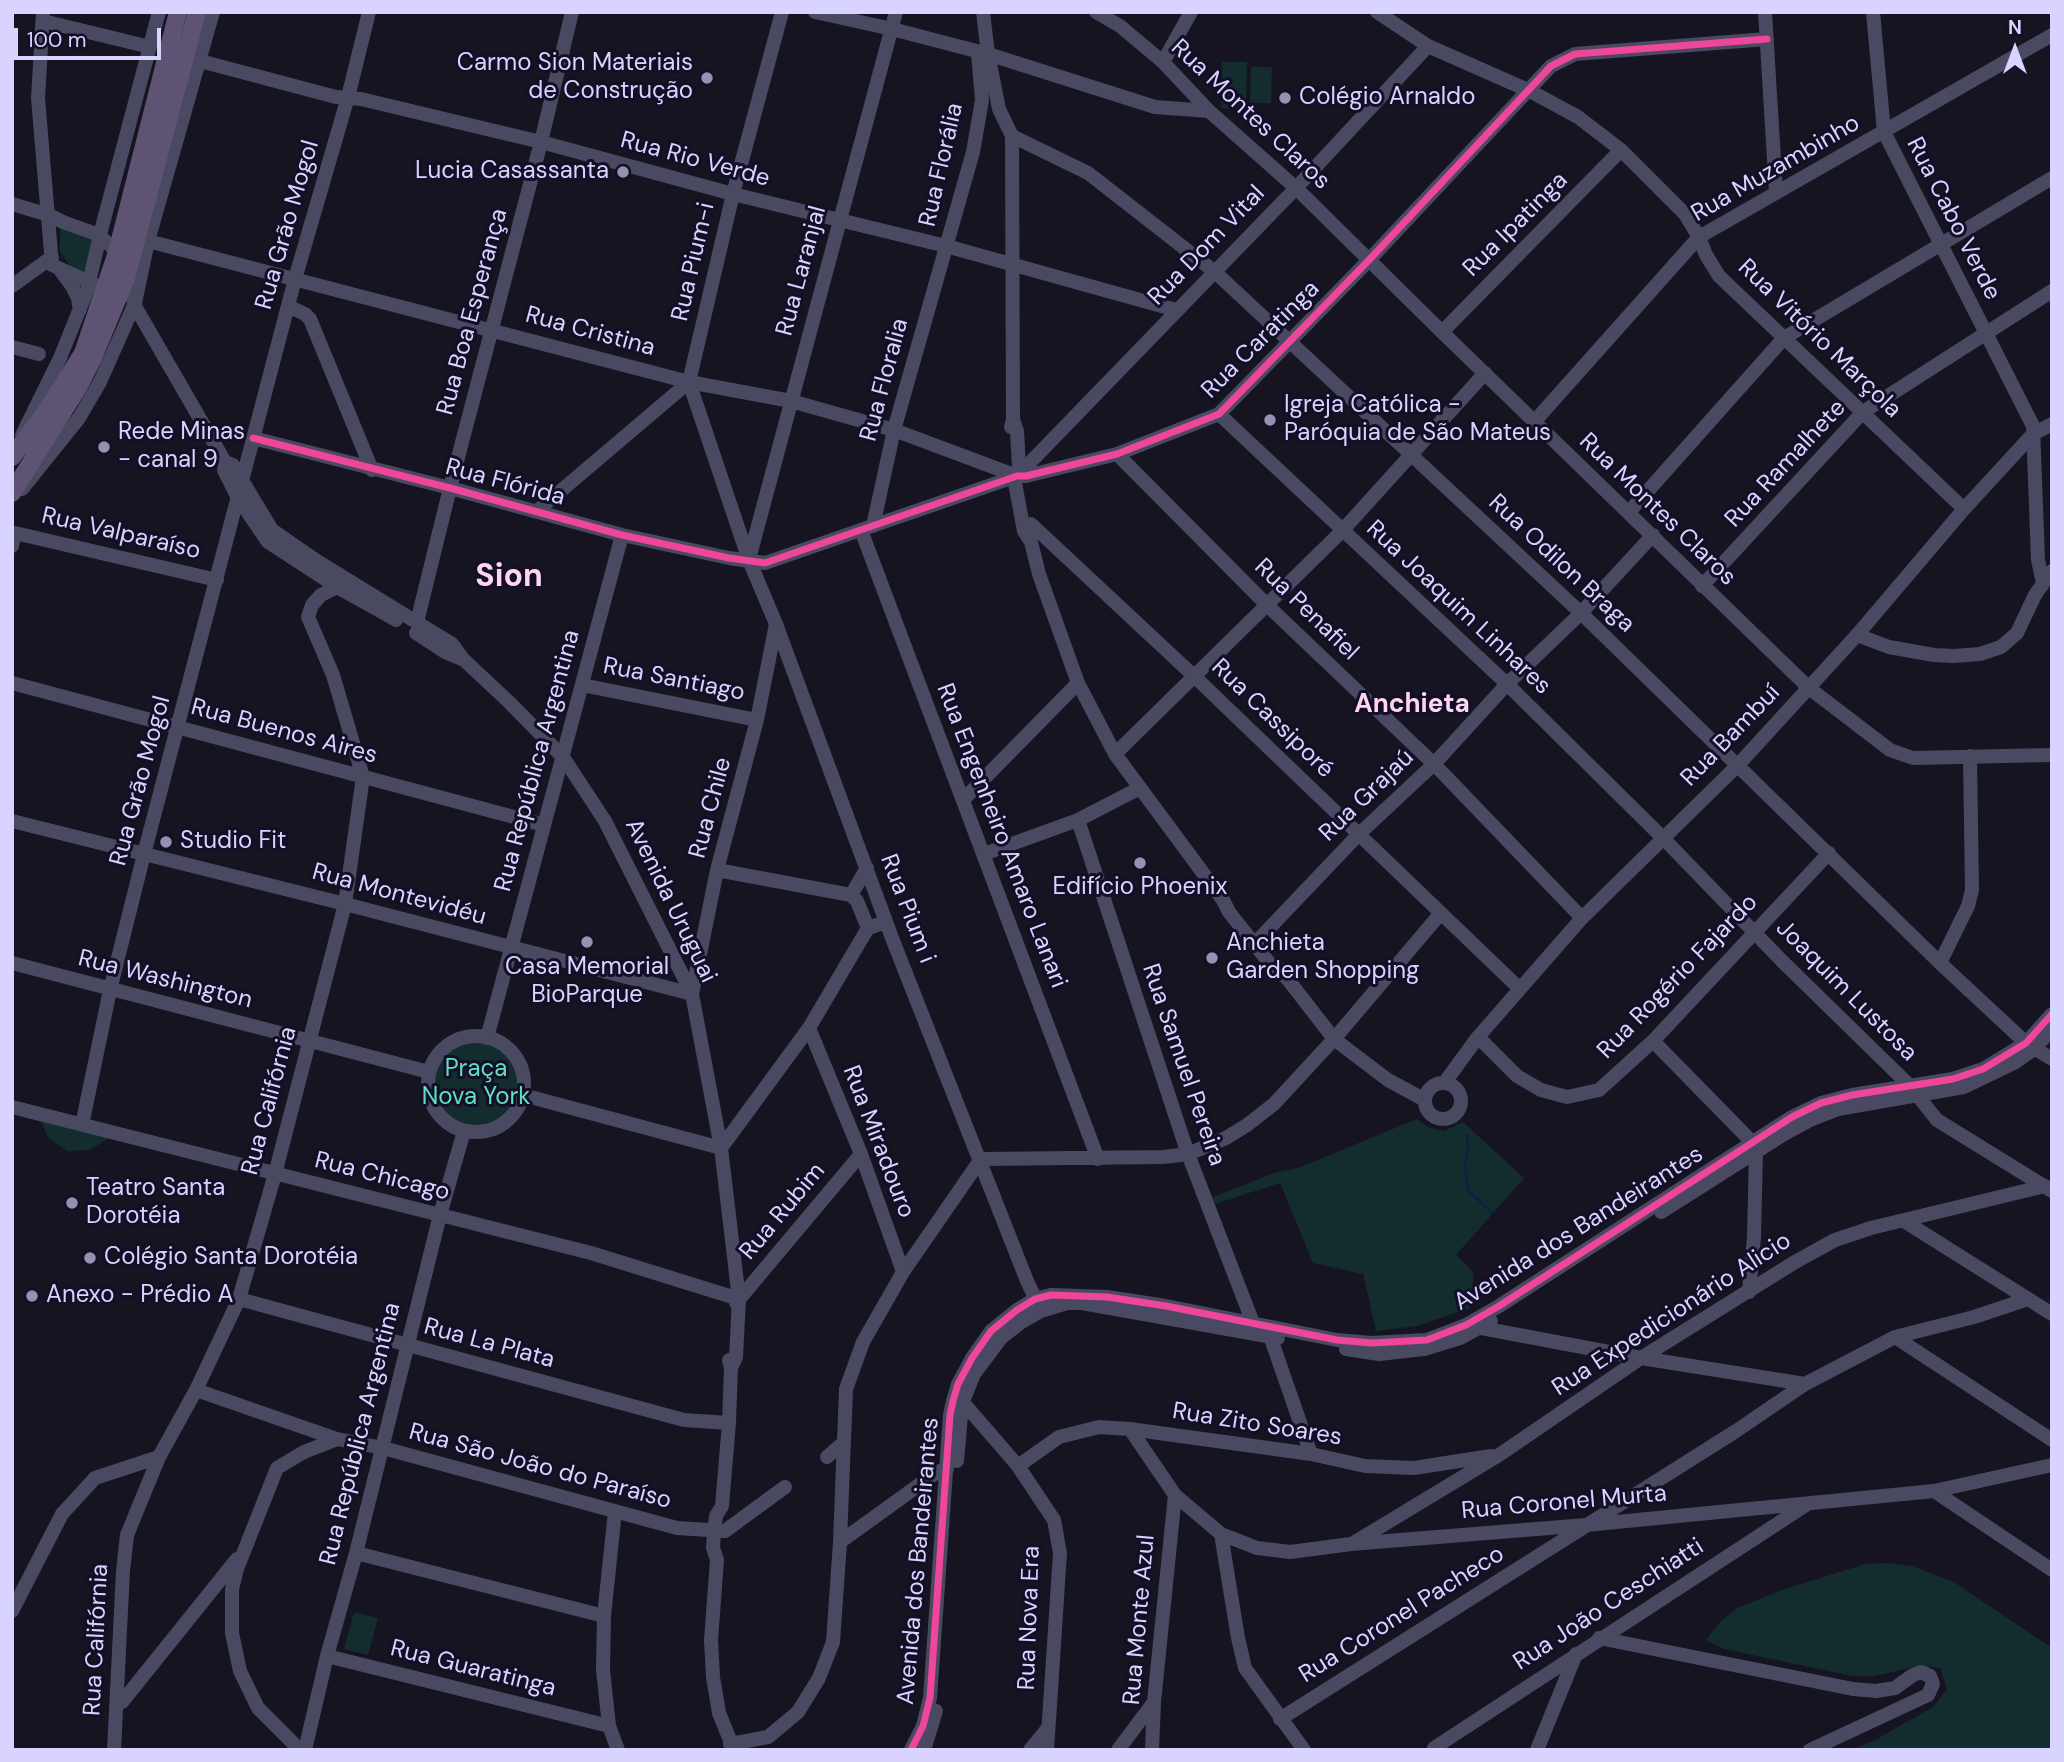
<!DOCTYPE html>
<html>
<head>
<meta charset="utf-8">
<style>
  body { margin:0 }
  #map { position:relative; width:2064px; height:1762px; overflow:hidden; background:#161421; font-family:"DM Sans",sans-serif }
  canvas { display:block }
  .frame { position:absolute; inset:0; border:14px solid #d9d4ff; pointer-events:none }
  .north { position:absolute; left:1980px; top:14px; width:70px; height:70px; -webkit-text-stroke:5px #130f26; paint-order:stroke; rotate:0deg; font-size:19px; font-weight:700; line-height:28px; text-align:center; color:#d9d4ff }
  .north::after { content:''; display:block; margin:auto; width:24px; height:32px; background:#d9d4ff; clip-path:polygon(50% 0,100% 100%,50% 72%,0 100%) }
  .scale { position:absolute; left:14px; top:28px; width:147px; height:32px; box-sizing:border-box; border:4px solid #d9d4ff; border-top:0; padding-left:9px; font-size:21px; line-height:24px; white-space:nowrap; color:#d9d4ff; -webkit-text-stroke:5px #130f26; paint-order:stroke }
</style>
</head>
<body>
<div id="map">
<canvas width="2064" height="1762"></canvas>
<div class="frame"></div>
<div class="north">N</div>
<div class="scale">100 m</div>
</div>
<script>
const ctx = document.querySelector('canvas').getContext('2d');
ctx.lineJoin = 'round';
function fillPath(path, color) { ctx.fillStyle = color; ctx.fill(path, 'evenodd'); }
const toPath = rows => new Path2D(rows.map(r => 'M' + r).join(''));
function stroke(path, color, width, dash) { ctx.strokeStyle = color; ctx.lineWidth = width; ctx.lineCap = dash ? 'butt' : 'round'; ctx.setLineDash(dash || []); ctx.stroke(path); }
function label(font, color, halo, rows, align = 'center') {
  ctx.font = font + ' "DM Sans",sans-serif'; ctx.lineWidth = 6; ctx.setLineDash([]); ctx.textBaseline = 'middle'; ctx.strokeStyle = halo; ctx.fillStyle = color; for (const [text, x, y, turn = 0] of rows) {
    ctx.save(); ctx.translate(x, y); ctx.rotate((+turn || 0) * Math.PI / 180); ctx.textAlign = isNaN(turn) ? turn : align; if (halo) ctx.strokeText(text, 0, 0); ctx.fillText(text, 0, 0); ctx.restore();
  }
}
fillPath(toPath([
  [1222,62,1247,62,1246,109,1221,108],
  [1251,67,1272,67,1271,103,1250,103],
  [60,227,93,239,84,276,72,270,60,251],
  '434 1084a42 42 0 1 1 84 0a42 42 0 1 1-84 0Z',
  [1417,1119,1430,1128,1444,1131,1463,1122,1524,1178,1456,1255,1474,1272,1470,1308,1417,1326,1376,1331,1363,1274,1313,1263,1280,1183,1215,1204,1213,1197,1277,1172,1298,1168],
  [40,1120,109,1138,90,1150,68,1151,49,1139],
  [1888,1563,1912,1566,1954,1582,2052,1648,2052,1750,1851,1750,1875,1740,1933,1707,1947,1689,1940,1668,1918,1666,1875,1676,1852,1676,1724,1649,1706,1640,1719,1623,1737,1608,1779,1591,1865,1564],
  [354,1612,378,1618,368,1655,344,1649]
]), '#132c2d');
stroke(toPath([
  [1467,1135,1468,1148,1465,1167,1468,1190,1492,1213]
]), '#0d2144', 2.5);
stroke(toPath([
  [43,12,38,98,52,265],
  [782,12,733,194,689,382,749,560,776,624,892,938,1027,1281,1039,1306],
  [815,12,892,29,988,54,1155,107,1209,111],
  [983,12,988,54,999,109,1012,136,1013,420,1011,427],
  [1096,12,1120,26,1163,62,1209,111,1296,188,1442,332,1809,688,1890,750,1913,758,2052,755],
  [1377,12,1428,46,1530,91,1578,117,1621,150,1685,214,1699,237,1706,255,1719,276,1964,509],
  [1765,12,1776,193],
  [1873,12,1884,132,2033,426,2038,560,2043,583],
  [43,21,150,47],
  [200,61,336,97,361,99,541,142,733,194,946,246,1176,310],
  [1163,62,1191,12],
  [1012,136,1088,173,1215,272,1581,613,1940,963,2026,1043,2052,1059],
  [12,204,49,215,63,222,99,235,117,252,136,308,225,462,224,470,238,498,268,542,337,587,396,620],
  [148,241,689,382,791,401,894,430,1017,476],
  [52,265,96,285],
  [61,271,72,286,78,298,80,310],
  [12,286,52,257],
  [288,306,305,314,310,319,372,470],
  [1442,332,1621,150],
  [12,347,39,354],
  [1219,414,1507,684,1663,838,1782,961,1910,1086,1937,1120,2052,1191],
  [1013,420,1017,431,1019,467,1015,483,1024,531,1031,542,1039,574,1078,683,1115,754,1223,900,1229,912,1275,970,1286,977],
  [1534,422,1699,237,2052,35],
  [22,435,60,358,87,291,102,227,159,12],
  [253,438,450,488,622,535,729,558,765,563,1017,476,1026,476,1117,454,1219,414,1369,260,1551,66,1575,54,1767,39],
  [1117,454,1268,606,1434,764,1582,918],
  [225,462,233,465,272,530,317,561,452,644,463,659,510,703,563,757,605,821,692,994,721,1148,739,1299,736,1357,731,1368],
  [1017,476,1296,188,1428,46],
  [22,489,79,418,100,382,135,303,148,241,213,12],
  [537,511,689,382],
  [1629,512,1784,338,2052,178],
  [1031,524,1195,677,1520,989],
  [873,526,894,430,973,152,982,100,978,53],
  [861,530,1098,1159],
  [12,546,15,533,217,580],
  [749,559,896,12],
  [1702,586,1863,412,2052,291],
  [417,622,450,488,541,142,572,12],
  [416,633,445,652,462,659],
  [1857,635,1889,647,1934,655,1954,656,1980,654,2001,647,2017,633,2035,595,2052,571],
  [12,683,544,825],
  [582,685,757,720],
  [1115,754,1342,531,1485,373],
  [963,800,1078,683],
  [1078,820,1188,1154,1253,1323],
  [12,821,345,904,692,994],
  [984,854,1078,820,1140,788],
  [717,870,851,895,857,901,868,928],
  [851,895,867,868],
  [1259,939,1359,834,1434,764,1507,684,1581,613,1653,535],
  [12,963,429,1072],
  [1940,963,1968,906,1972,890,1970,756],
  [1283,970,1286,977,1334,1039,1388,1080,1425,1100],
  [692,994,717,870,757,720,776,624],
  [809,1028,861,1154,903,1272],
  '428 1084a48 48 0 1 1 96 0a48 48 0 1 1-96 0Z',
  [1478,1037,1517,1076,1541,1090,1567,1097,1599,1090,1653,1041,1829,853],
  [487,1038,622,535],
  [1653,1041,1752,1142],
  [1445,1082,1478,1037,1582,918,1738,765,1857,635,1964,509,2033,434,2052,424],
  '1425 1101a18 18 0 1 1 36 0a18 18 0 1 1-36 0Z',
  [523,1095,721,1148],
  [12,1107,591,1253,739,1299],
  [82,1125,110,990,144,854,295,279,348,97,369,12],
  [721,1148,809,1028,868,928,886,922],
  [1661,1212,1784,1134,1810,1120,1838,1109,1964,1087,2014,1063,2034,1049,2051,1030],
  [1904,1221,2052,1314],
  [1749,1292,1754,1237,1756,1152],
  [239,1299,684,1420,729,1423],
  [736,1303,861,1154],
  [1476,1327,1641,1358,1805,1384],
  [1270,1336,1311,1454],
  [1895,1337,2052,1440],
  [1346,1349,1379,1354,1424,1349,1460,1338,1491,1321],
  [729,1360,731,1368,729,1423,722,1506,716,1516,714,1531,713,1548,717,1560,711,1640,713,1677,719,1713,734,1750],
  [196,1390,337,1439,383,1448,677,1528,725,1531,785,1487],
  [958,1402,967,1407,1018,1466,1054,1520,1060,1553,1047,1750],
  [1130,1429,1175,1495,1221,1534,1257,1548,1290,1552,1351,1544,1586,1525,1934,1491,2052,1465],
  [827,1457,842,1444],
  [957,1461,962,1404,974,1374,1001,1338,1020,1323,1041,1311,1067,1303,1082,1303,1278,1338],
  [1018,1466,1059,1437,1099,1427,1130,1429,1311,1454,1365,1466,1414,1468,1491,1456],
  [1934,1491,2052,1570],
  [615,1511,604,1616,603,1670,609,1726,618,1750],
  [1221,1534,1238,1638,1245,1668,1304,1750],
  [840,1542,937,1472,947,1469],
  [1355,1542,1499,1455,1641,1358,1795,1262,1835,1240,1871,1228,2045,1186],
  [356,1553,604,1616],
  [12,1611,62,1514,95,1478,159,1457],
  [1599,1638,1853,1689,1876,1691,1895,1688,1913,1675,1921,1672,1930,1676,1933,1684,1928,1695,1810,1750],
  [327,1656,609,1726],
  [118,1703,122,1702,237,1559],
  [1280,1719,1736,1431,1805,1384,1895,1337,1974,1317,2028,1299],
  [730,1744,768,1737,798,1712,819,1678,833,1642,840,1542,846,1389,863,1342,903,1272,981,1159,1163,1157,1188,1154,1226,1138,1247,1125,1274,1104,1334,1039,1441,913],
  [1434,1748,1806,1505],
  [114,1750,123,1571,127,1535,159,1457,196,1390,239,1299,275,1174,345,904,363,777,333,675,308,617,312,605,321,595,337,587],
  [300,1750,258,1708,240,1671,232,1633,232,1589,237,1569,277,1468,304,1452,337,1439],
  [305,1750,327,1656,356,1553,440,1215,464,1131],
  [911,1750,923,1726,930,1698,950,1415,953,1401,958,1384,972,1358,991,1331,1017,1310,1035,1299,1051,1295,1107,1297,1166,1306,1337,1340,1372,1343,1427,1340,1466,1325,1499,1306,1792,1117,1821,1103,1852,1095,1953,1079,1983,1069,2026,1043,2052,1014],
  [924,1750,936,1711],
  [1030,1750,1048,1728],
  [1118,1750,1154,1702],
  [1152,1750,1154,1702,1175,1495],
  [1537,1750,1576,1654]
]), '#4a4962', 14);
stroke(toPath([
  [12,457,46,412,83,353,117,252,178,12],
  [12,493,79,386,93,358,126,278,197,12]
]), '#5e5373', 18);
stroke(toPath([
  [253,438,450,488,622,535,729,558,765,563,1017,476,1026,476,1117,454,1219,414,1369,260,1551,66,1575,54,1767,39],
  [911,1750,923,1726,930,1698,950,1415,953,1401,958,1384,972,1358,991,1331,1017,1310,1035,1299,1051,1295,1107,1297,1166,1306,1337,1340,1372,1343,1427,1340,1466,1325,1499,1306,1792,1117,1821,1103,1852,1095,1953,1079,1983,1069,2026,1043,2052,1014]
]), '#ed469a', 7);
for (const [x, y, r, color] of [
  [707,78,7,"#9591b1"],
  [1285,98,7,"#9591b1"],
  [623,172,7,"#9591b1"],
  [1270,420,7,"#9591b1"],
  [104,447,7,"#9591b1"],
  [166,842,7,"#9591b1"],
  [1140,863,7,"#9591b1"],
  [587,942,7,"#9591b1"],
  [1212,958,7,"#9591b1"],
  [72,1203,7,"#9591b1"],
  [90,1258,7,"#9591b1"],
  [32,1296,7,"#9591b1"]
]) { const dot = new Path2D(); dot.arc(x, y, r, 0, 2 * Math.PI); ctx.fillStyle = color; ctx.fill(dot); stroke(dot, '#130f26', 2.5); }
label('24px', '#d9d4ff', '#130f26', [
  ["Carmo Sion Materiais",693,64,"right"],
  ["de Construção",693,92,"right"],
  ["Colégio Arnaldo",1299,98],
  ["Lucia Casassanta",609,172,"right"],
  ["Igreja Católica -",1284,406],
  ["Paróquia de São Mateus",1284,434],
  ["Rede Minas",118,433],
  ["- canal 9",118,461],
  ["Studio Fit",180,842],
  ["Edifício Phoenix",1140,888,"center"],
  ["Anchieta",1226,944],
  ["Garden Shopping",1226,972],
  ["Casa Memorial",587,968,"center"],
  ["BioParque",587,996,"center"],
  ["Teatro Santa",86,1189],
  ["Dorotéia",86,1217],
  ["Colégio Santa Dorotéia",104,1258],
  ["Anexo - Prédio A",46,1296]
], 'left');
label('24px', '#d9d4ff', '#130f26', [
  ["Rua Montes Claros",1250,115,43],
  ["Rua Rio Verde",695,160,15],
  ["Rua Florália",942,165,-77],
  ["Rua Muzambinho",1776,169,-30],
  ["Rua Cabo Verde",1953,219,63],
  ["Rua Grão Mogol",288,225,-74],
  ["Rua Ipatinga",1516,225,-45],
  ["Rua Dom Vital",1207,246,-46],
  ["Rua Pium-i",694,262,-77],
  ["Rua Laranjal",802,271,-75],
  ["Rua Boa Esperança",473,312,-75],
  ["Rua Cristina",590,332,15],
  ["Rua Vitório Marçola",1819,339,44],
  ["Rua Caratinga",1261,340,-45],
  ["Rua Floralia",885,380,-75],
  ["Rua Ramalhete",1786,464,-47],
  ["Rua Flórida",505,483,15],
  ["Rua Montes Claros",1657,510,44],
  ["Rua Valparaíso",121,534,13],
  ["Rua Odilon Braga",1561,564,43],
  ["Rua Joaquim Linhares",1458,608,43],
  ["Rua Penafiel",1306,610,44],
  ["Rua Santiago",674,680,11],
  ["Rua Cassiporé",1272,719,44],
  ["Rua Buenos Aires",284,732,15],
  ["Rua Bambuí",1731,736,-46],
  ["Rua República Argentina",538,761,-75],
  ["Rua Grão Mogol",141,781,-75],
  ["Rua Grajaú",1367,796,-44],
  ["Rua Chile",711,808,-75],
  ["Rua Engenheiro Amaro Lanari",1001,836,69],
  ["Rua Montevidéu",399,895,15],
  ["Avenida Uruguai",670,901,64],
  ["Rua Pium i",907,909,69],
  ["Rua Rogério Fajardo",1678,977,-46],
  ["Rua Washington",165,980,14],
  ["Joaquim Lustosa",1846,991,45],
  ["Rua Samuel Pereira",1183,1065,71],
  ["Rua Califórnia",270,1101,-75],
  ["Rua Miradouro",878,1142,69],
  ["Rua Chicago",382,1177,14],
  ["Rua Rubim",783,1212,-50],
  ["Avenida dos Bandeirantes",1579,1229,-32],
  ["Rua Expedicionário Alicio",1672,1315,-33],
  ["Rua La Plata",489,1344,15],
  ["Rua Zito Soares",1257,1425,9],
  ["Rua República Argentina",361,1434,-76],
  ["Rua São João do Paraíso",540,1467,15],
  ["Rua Coronel Murta",1564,1503,-5],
  ["Avenida dos Bandeirantes",919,1561,-85],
  ["Rua João Ceschiatti",1609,1605,-33],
  ["Rua Coronel Pacheco",1402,1615,-32],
  ["Rua Nova Era",1030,1618,-88],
  ["Rua Monte Azul",1140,1620,-85],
  ["Rua Califórnia",97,1640,-87],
  ["Rua Guaratinga",473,1669,14]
]);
label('24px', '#5fe0c0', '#130f26', [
  ["Praça",476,1070],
  ["Nova York",476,1098]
]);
label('bold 26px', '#ffd6f0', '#130f26', [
  ["Anchieta",1412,705]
]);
label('bold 32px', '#ffd6f0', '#130f26', [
  ["Sion",509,578]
]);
</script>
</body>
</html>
